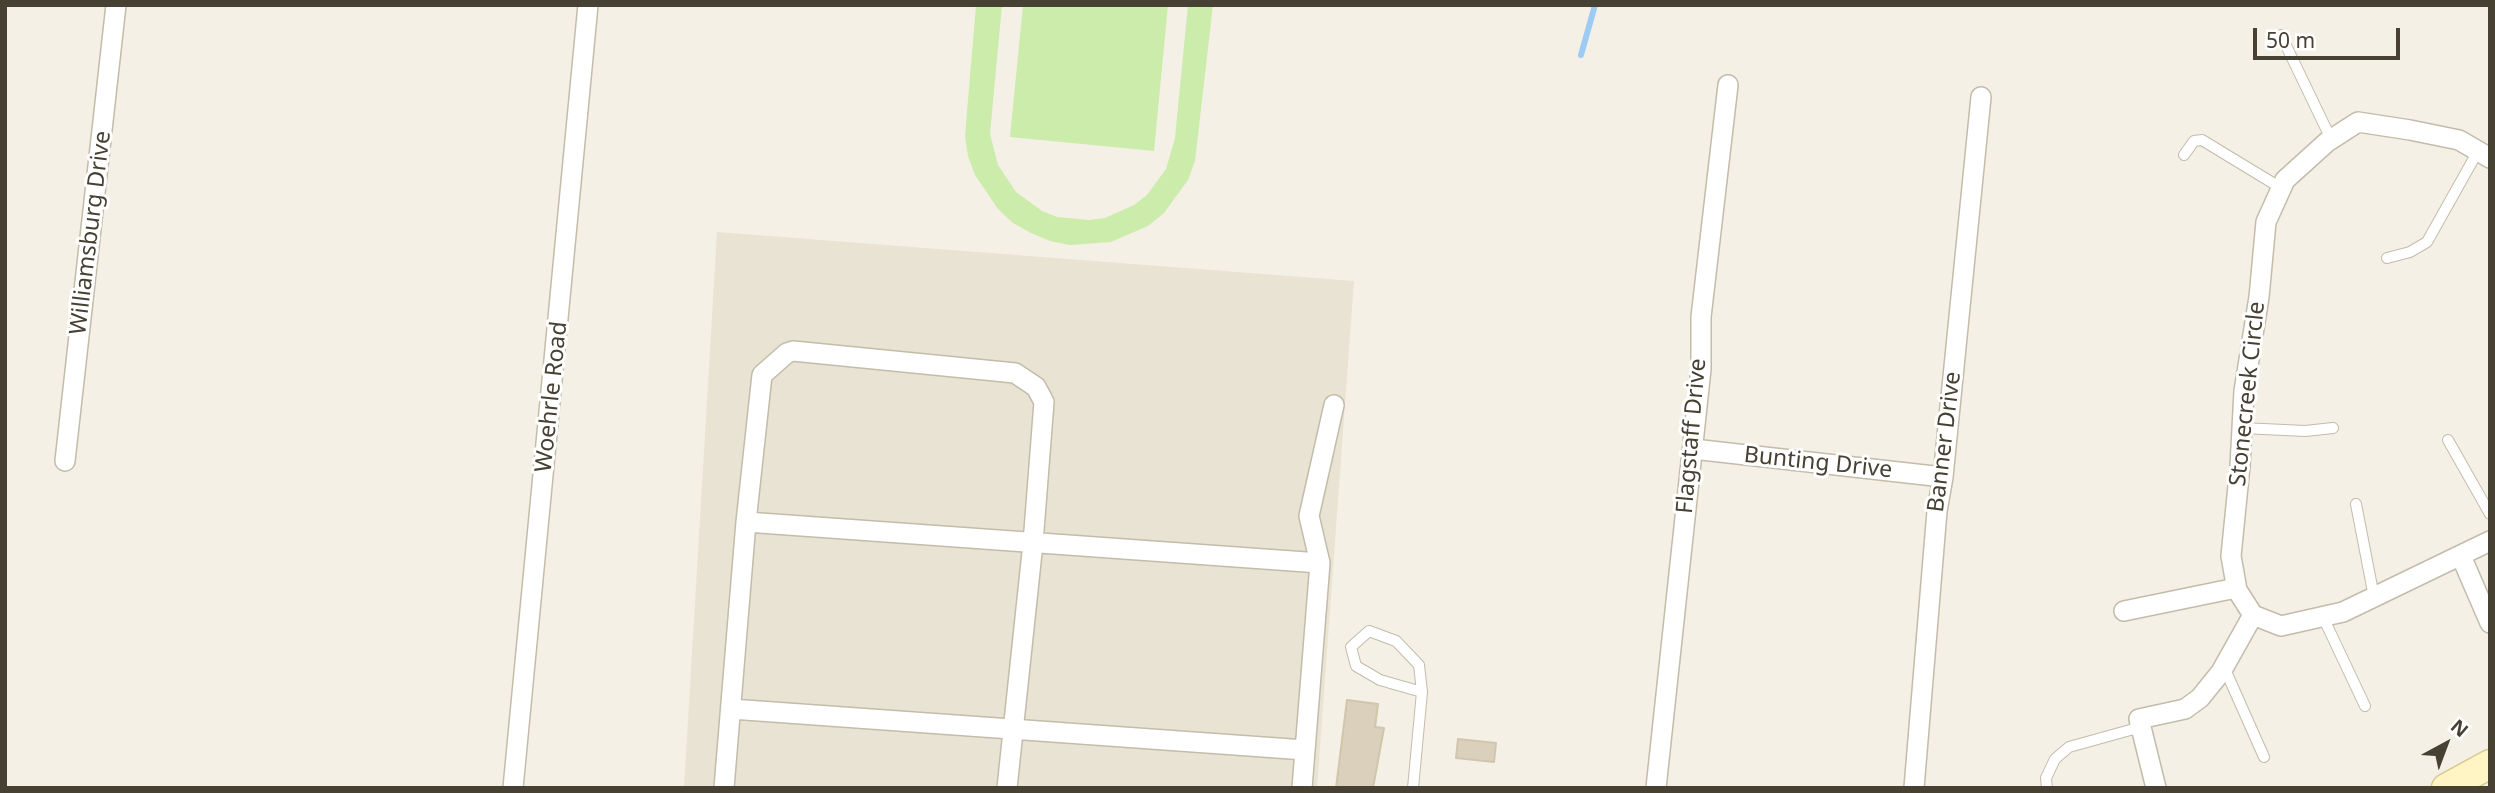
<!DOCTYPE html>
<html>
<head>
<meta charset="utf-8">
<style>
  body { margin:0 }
  #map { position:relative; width:2495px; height:793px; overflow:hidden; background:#f4f0e5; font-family:"Noto Sans",sans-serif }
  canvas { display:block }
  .frame { position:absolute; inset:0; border:7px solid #474134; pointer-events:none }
  .north { position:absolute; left:2411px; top:709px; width:70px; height:70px; -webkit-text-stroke:5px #fff; paint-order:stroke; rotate:41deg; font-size:19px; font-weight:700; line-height:28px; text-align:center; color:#474134 }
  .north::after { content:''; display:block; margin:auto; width:24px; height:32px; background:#474134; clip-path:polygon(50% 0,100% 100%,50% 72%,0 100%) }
  .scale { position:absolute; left:2253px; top:28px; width:147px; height:32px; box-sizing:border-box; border:4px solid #474134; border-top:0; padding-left:9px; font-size:21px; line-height:24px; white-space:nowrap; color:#474134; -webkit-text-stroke:5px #fff; paint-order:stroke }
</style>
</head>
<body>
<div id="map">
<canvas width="2495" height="793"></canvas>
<div class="frame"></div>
<div class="north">N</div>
<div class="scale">50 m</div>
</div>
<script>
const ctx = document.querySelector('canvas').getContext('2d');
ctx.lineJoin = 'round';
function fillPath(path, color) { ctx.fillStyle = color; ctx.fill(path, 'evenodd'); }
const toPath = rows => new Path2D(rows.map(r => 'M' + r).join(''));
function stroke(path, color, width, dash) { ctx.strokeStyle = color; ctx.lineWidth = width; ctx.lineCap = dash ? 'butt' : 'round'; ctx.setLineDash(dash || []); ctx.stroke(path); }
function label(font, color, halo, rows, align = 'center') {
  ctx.font = font + ' "Noto Sans",sans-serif'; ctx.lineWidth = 6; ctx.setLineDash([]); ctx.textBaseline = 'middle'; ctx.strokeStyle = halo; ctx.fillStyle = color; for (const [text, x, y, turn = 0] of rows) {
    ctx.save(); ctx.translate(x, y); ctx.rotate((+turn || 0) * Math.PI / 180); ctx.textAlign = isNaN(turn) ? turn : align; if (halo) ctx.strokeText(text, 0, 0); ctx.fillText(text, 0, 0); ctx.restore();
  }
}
fillPath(toPath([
  [717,232,1354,281,1317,788,684,788]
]), '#e9e3d3');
fillPath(toPath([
  [976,5,1002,5,990,134,998,165,1016,192,1042,211,1057,217,1089,220,1105,218,1134,205,1147,195,1166,169,1175,138,1188,5,1213,5,1195,161,1188,180,1164,213,1148,226,1111,242,1070,245,1050,241,1031,233,1013,223,998,209,975,175,968,156,965,136],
  [1023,5,1168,5,1154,151,1010,137]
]), '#cbecaa');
stroke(toPath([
  [1581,55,1595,5]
]), '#9cccf6', 6);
const building = toPath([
  [1347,700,1378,704,1375,727,1384,728,1373,788,1336,788,1347,700],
  [1458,739,1496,743,1494,762,1456,758,1458,739]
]);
fillPath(building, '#dad0bc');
stroke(building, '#d2c5ac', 2);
const lane = toPath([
  [2281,35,2331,139],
  [2184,155,2194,141,2202,140,2281,188],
  [2387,258,2410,252,2427,242,2478,151],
  [2242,428,2305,431,2333,428],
  [2448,440,2490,514],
  [2356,504,2374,597],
  [2323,617,2365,706],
  [2224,667,2264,757],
  [1413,788,1422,692,1419,665,1396,641,1369,631,1351,647,1356,666,1380,680,1422,692],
  [2047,788,2046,778,2055,759,2069,747,2141,727]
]);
const street = toPath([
  [2490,158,2459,140,2410,130,2358,122,2327,142,2285,180,2266,222,2259,297,2244,391,2240,466,2231,556,2237,590,2253,615,2281,626,2343,612,2490,541],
  [1693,449,1943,477],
  [65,461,116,5],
  [746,522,1320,563],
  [2461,556,2490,623],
  [2124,611,2236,588],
  [731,709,1305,750],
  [513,788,588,5],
  [724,788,746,522,762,375,787,353,793,351,1015,373,1036,387,1044,402,1033,543,1007,788],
  [1302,788,1320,563,1309,516,1334,405],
  [1656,788,1701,369,1701,317,1728,85],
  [1914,788,1937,511,1943,477,1981,97],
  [2156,788,2139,719,2185,709,2200,698,2221,672,2253,615]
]);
const secondary = toPath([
  [2446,788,2490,764]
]);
stroke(lane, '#c3bcaa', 12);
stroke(street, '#c3bcaa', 22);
stroke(secondary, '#d8c991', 31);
stroke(lane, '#fff', 10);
stroke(street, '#fff', 19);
stroke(secondary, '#fff4c4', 28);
label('23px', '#474134', '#fff', [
  ["Williamsburg Drive",91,233,-83],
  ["Stonecreek Circle",2248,394,-84],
  ["Woehrle Road",552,397,-84],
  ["Flagstaff Drive",1692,436,-85],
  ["Banner Drive",1945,442,-83],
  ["Bunting Drive",1818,463,6]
]);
</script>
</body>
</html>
